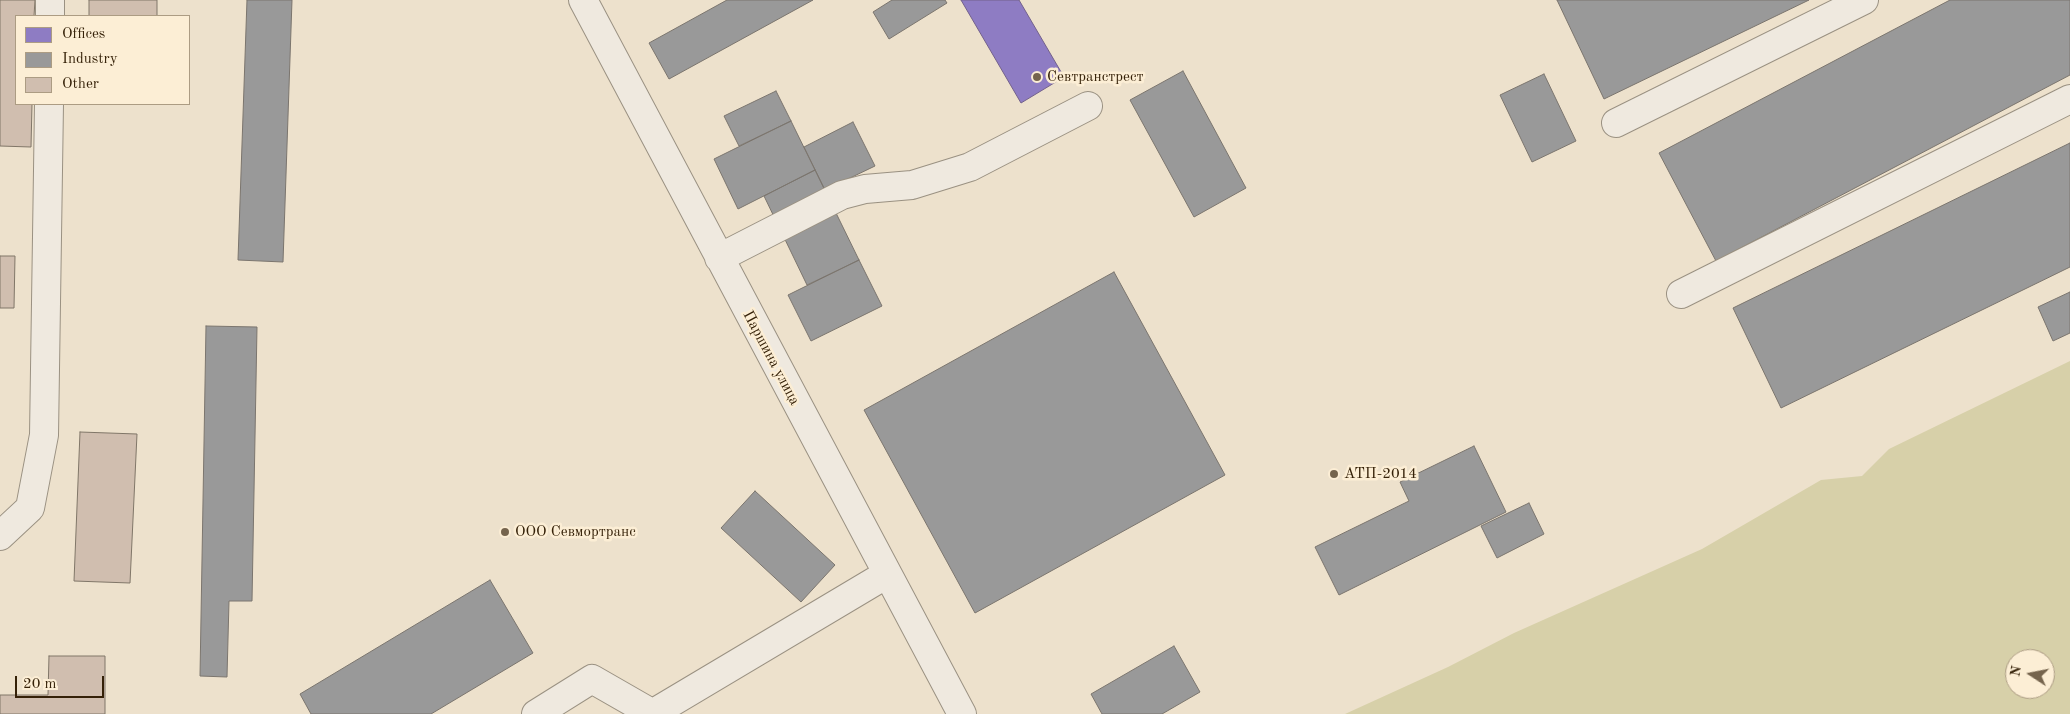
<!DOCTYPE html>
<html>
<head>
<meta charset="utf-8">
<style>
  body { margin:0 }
  #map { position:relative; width:2070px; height:714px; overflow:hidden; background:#ede1cc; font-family:"Old Standard TT",serif }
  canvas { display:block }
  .legend { position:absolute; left:15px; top:15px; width:175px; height:90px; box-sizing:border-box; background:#fceed5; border:1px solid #ac9c83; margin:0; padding:6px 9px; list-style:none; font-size:15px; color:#352108 }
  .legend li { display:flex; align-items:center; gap:10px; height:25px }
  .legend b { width:25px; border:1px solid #ac9c83 }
  .north { position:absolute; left:2005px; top:649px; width:50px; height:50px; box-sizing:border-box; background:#fceed5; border:1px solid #ac9c83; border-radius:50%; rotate:281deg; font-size:14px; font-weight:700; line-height:20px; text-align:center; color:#352108 }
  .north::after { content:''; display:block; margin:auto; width:18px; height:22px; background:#75644d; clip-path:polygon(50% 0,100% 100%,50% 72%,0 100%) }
  .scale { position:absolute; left:15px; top:676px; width:89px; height:22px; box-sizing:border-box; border:2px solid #352108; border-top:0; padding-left:6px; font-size:15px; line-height:18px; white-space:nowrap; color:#352108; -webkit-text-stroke:4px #fceed5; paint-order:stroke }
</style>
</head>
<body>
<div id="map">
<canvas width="2070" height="714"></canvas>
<ul class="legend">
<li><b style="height:14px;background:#8e7cc3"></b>Offices</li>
<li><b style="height:14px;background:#999"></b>Industry</li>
<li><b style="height:14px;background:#d0beaf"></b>Other</li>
</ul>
<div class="north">N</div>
<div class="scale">20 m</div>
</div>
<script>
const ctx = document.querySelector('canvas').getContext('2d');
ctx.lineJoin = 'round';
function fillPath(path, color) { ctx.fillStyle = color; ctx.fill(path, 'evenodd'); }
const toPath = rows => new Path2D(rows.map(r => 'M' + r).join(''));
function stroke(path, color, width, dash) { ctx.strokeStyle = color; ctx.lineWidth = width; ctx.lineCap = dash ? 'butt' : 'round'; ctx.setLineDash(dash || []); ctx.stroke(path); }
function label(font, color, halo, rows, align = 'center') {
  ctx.font = font + ' "Old Standard TT",serif'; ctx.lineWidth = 5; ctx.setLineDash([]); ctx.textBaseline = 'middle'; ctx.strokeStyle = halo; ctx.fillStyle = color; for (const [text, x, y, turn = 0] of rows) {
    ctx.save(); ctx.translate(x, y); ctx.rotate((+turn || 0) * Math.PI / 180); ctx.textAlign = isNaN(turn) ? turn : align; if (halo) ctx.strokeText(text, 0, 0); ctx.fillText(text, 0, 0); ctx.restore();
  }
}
fillPath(toPath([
  [2070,361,2070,714,1345,714,1448,667,1514,633,1702,549,1821,480,1862,476,1889,449],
  [2015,659,2045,659,2045,689,2015,689]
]), '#d7d0a9');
const offices = toPath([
  [961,0,1019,0,1064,77,1021,103,961,0]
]);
fillPath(offices, '#8e7cc3');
stroke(offices, '#73618b', 1);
const industry = toPath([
  [247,0,292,0,283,262,238,260,247,0],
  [727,0,813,0,669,79,649,43,727,0],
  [892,0,945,0,947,3,889,39,873,12,892,0],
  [1557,0,1809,0,1604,99,1557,0],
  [1950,0,2070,0,2070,75,1716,261,1659,153,1950,0],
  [1183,71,1246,188,1194,217,1130,100,1183,71],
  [1544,74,1576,141,1532,162,1500,95,1544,74],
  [776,91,791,121,739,146,724,116,776,91],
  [791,121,815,170,738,209,714,159,791,121],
  [853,122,875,166,825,190,804,147,853,122],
  [2070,143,2070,267,1781,408,1733,308,2070,143],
  [815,170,859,260,807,285,764,196,815,170],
  [859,260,882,306,811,341,788,295,859,260],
  [1114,272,1225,475,975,613,864,410,1114,272],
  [2070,292,2070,333,2053,341,2038,307,2070,292],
  [206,326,257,327,252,601,229,601,227,677,200,676,206,326],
  [1474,446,1506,512,1339,595,1315,547,1409,501,1400,482,1474,446],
  [755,491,835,565,801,602,721,528,755,491],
  [1529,503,1544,534,1497,558,1481,526,1529,503],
  [490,580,533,653,431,714,311,714,300,694,490,580],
  [1174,646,1200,692,1162,714,1102,714,1091,694,1174,646]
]);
fillPath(industry, '#999');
stroke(industry, '#7b756e', 1);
const building = toPath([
  [0,0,35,0,34,16,16,16,16,104,32,104,31,147,0,146,0,0],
  [89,0,157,0,157,16,89,16,89,0],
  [0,256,15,256,14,308,0,308,0,256],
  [80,432,137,434,130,583,74,581,80,432],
  [49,656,105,656,105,714,0,714,0,695,48,695,49,656]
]);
fillPath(building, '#d0beaf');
stroke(building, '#807668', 1);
const minor = toPath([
  [583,0,962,714],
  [50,16,50,0],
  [1616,123,1864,0],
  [719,258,842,195,865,189,912,185,970,167,1088,106],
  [1681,294,2070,99],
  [0,536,30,508,44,435,49,104],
  [536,714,592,679,653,714],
  [652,714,887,574]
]);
stroke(minor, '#9a9182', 30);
stroke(minor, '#efe9df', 28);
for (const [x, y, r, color] of [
  [1037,77,5,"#75644d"],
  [1334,474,5,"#75644d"],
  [505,532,5,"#75644d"]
]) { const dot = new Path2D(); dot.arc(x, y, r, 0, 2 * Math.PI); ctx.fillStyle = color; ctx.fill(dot); stroke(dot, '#fceed5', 2); }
label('15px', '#352108', '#fceed5', [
  ["Севтранстрест",1047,77],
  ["АТП-2014",1344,474],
  ["ООО Севмортранс",515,532]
], 'left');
label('15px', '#352108', '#fceed5', [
  ["Паршина улица",771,358,62]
]);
</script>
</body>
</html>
